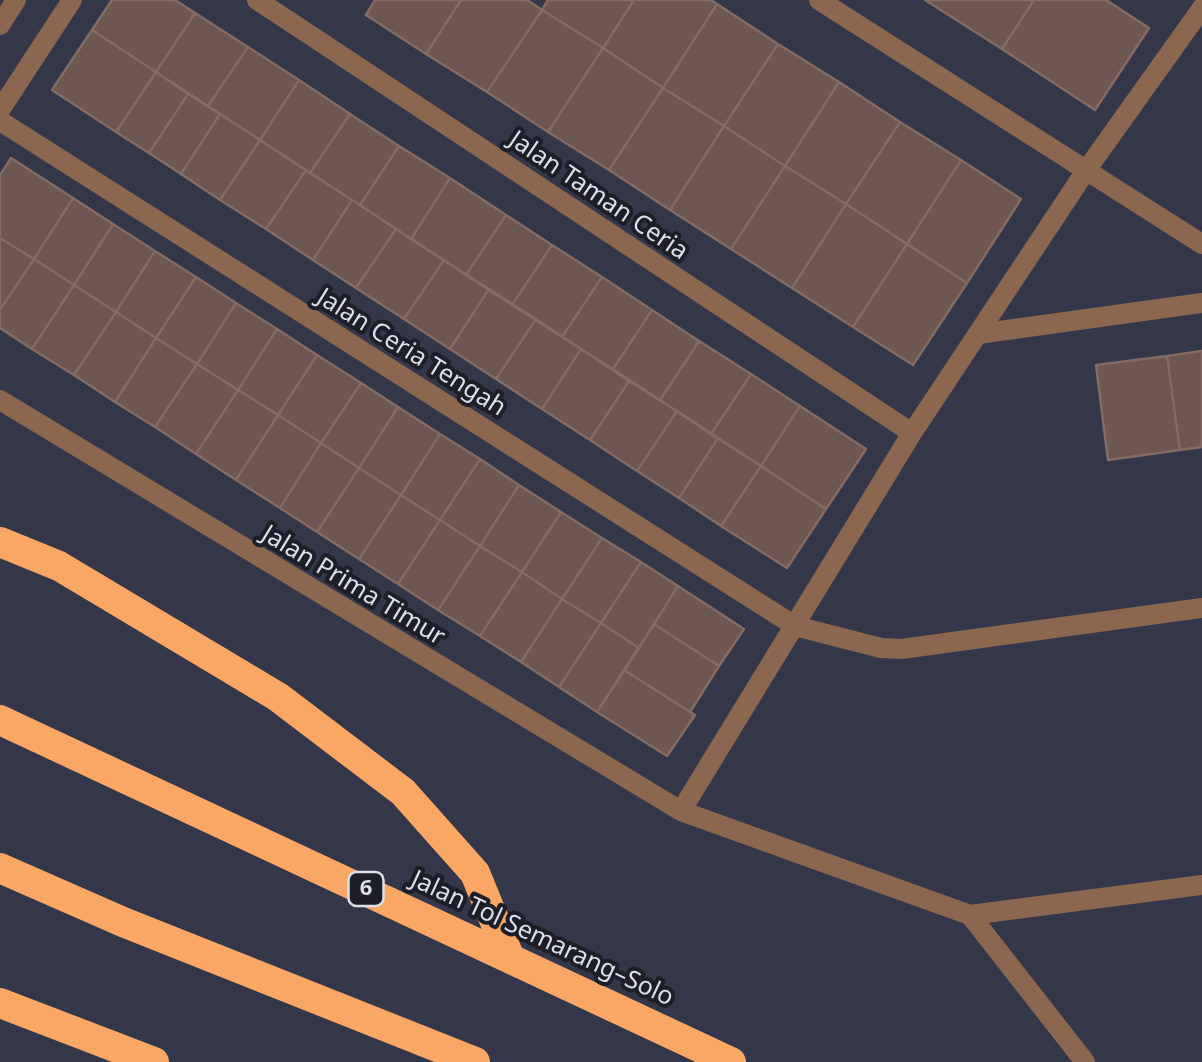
<!DOCTYPE html>
<html>
<head>
<meta charset="utf-8">
<style>
  body { margin:0 }
  canvas { display:block; background:#343649 }
</style>
</head>
<body>
<canvas width="1202" height="1062"></canvas>
<script>
const ctx = document.querySelector('canvas').getContext('2d');
ctx.lineJoin = 'round';
function fillPath(path, color) { ctx.fillStyle = color; ctx.fill(path, 'evenodd'); }
const toPath = rows => new Path2D(rows.map(r => 'M' + r).join(''));
function stroke(path, color, width, dash) { ctx.strokeStyle = color; ctx.lineWidth = width; ctx.lineCap = dash ? 'butt' : 'round'; ctx.setLineDash(dash || []); ctx.stroke(path); }
function label(font, color, halo, rows, align = 'center') {
  ctx.font = font + ' "Noto Sans",sans-serif'; ctx.lineWidth = 8; ctx.setLineDash([]); ctx.textBaseline = 'middle'; ctx.strokeStyle = halo; ctx.fillStyle = color; for (const [text, x, y, turn = 0] of rows) {
    ctx.save(); ctx.translate(x, y); ctx.rotate((+turn || 0) * Math.PI / 180); ctx.textAlign = isNaN(turn) ? turn : align; if (halo) ctx.strokeText(text, 0, 0); ctx.fillText(text, 0, 0); ctx.restore();
  }
}
const building = toPath([
  [112,0,175,0,195,13,156,72,92,30,112,0],
  [375,0,461,0,426,54,366,15,375,0],
  [461,0,527,0,542,10,487,92,426,54,461,0],
  [548,0,634,0,603,48,542,10,548,0],
  [634,0,711,0,717,4,663,88,603,48,634,0],
  [925,0,1034,0,1002,49,925,0],
  [1034,0,1106,0,1149,28,1095,110,1002,49,1034,0],
  [717,4,778,44,724,126,663,88,717,4],
  [542,10,603,48,548,132,487,92,542,10],
  [195,13,248,47,208,106,156,72,195,13],
  [92,30,156,72,116,132,52,90,92,30],
  [778,44,839,82,785,166,724,126,778,44],
  [248,47,299,80,260,140,208,106,248,47],
  [603,48,663,88,609,170,548,132,603,48],
  [156,72,188,94,149,153,116,132,156,72],
  [299,80,350,114,310,173,260,140,299,80],
  [839,82,900,122,846,204,785,166,839,82],
  [663,88,724,126,670,210,609,170,663,88],
  [188,94,220,114,181,174,149,153,188,94],
  [220,114,260,140,220,200,181,174,220,114],
  [350,114,399,146,360,205,310,173,350,114],
  [900,122,961,160,907,244,846,204,900,122],
  [724,126,785,166,731,249,670,210,724,126],
  [260,140,306,170,266,229,220,200,260,140],
  [399,146,450,178,411,239,360,205,399,146],
  [11,158,73,198,34,259,0,238,0,175,11,158],
  [961,160,1021,199,967,283,907,244,961,160],
  [785,166,846,204,792,288,731,249,785,166],
  [306,170,352,200,313,260,266,229,306,170],
  [450,178,506,215,466,275,411,239,450,178],
  [73,198,113,224,74,285,34,259,73,198],
  [352,200,396,229,356,288,313,260,352,200],
  [846,204,907,244,853,327,792,288,846,204],
  [506,215,552,245,512,305,466,275,506,215],
  [113,224,155,251,116,312,74,285,113,224],
  [396,229,444,260,404,319,356,288,396,229],
  [0,238,34,259,0,310,0,238],
  [907,244,967,283,913,365,853,327,907,244],
  [552,245,602,277,562,337,512,305,552,245],
  [155,251,196,277,156,338,116,312,155,251],
  [34,259,74,285,32,349,0,328,0,310,34,259],
  [444,260,489,289,450,349,404,319,444,260],
  [196,277,236,303,197,364,156,338,196,277],
  [602,277,652,310,613,369,562,337,602,277],
  [74,285,116,312,74,375,32,349,74,285],
  [489,289,536,319,496,379,450,349,489,289],
  [236,303,277,329,238,390,197,364,236,303],
  [652,310,699,341,660,400,613,369,652,310],
  [116,312,156,338,115,402,74,375,116,312],
  [536,319,581,349,542,409,496,379,536,319],
  [277,329,317,355,278,415,238,390,277,329],
  [156,338,197,364,155,427,115,402,156,338],
  [699,341,751,374,711,434,660,400,699,341],
  [581,349,629,381,590,440,542,409,581,349],
  [1202,351,1202,447,1180,450,1167,356,1202,351],
  [317,355,361,383,321,443,278,415,317,355],
  [1167,356,1180,450,1108,460,1096,365,1167,356],
  [197,364,238,390,196,454,155,427,197,364],
  [751,374,800,406,761,466,711,434,751,374],
  [629,381,677,411,637,471,590,440,629,381],
  [361,383,398,407,359,468,321,443,361,383],
  [238,390,278,415,236,480,196,454,238,390],
  [800,406,866,449,826,509,761,466,800,406],
  [398,407,440,434,401,495,359,468,398,407],
  [677,411,718,438,679,498,637,471,677,411],
  [278,415,321,443,280,508,236,480,278,415],
  [440,434,480,459,440,520,401,495,440,434],
  [718,438,761,466,721,526,679,498,718,438],
  [321,443,359,468,317,532,280,508,321,443],
  [480,459,519,485,480,546,440,520,480,459],
  [761,466,826,509,787,568,721,526,761,466],
  [359,468,401,495,359,559,317,532,359,468],
  [519,485,561,512,522,572,480,546,519,485],
  [401,495,440,520,398,584,359,559,401,495],
  [561,512,602,538,562,599,522,572,561,512],
  [440,520,480,546,438,610,398,584,440,520],
  [602,538,641,562,601,623,562,599,602,538],
  [480,546,522,572,480,636,438,610,480,546],
  [641,562,678,586,639,648,601,623,641,562],
  [522,572,562,599,521,662,480,636,522,572],
  [678,586,744,629,719,666,654,624,678,586],
  [562,599,601,623,559,687,521,662,562,599],
  [601,623,639,648,597,712,559,687,601,623],
  [654,624,719,666,690,712,624,670,654,624],
  [624,670,695,715,667,756,597,712,624,670]
]);
fillPath(building, '#6e5651');
stroke(building, '#846b64', 2.5);
stroke(toPath([
  [257,0,912,433],
  [819,0,1202,244],
  [0,25,16,0],
  [0,110,72,0],
  [0,121,795,626,881,648,901,649,1202,608],
  [978,334,1202,303],
  [0,400,681,811,912,433,1085,172,1202,8],
  [681,811,970,915,1202,885],
  [970,915,1085,1062]
]), '#8a674e', 20);
stroke(toPath([
  [0,542,59,566,278,697,403,792,475,873,509,956],
  [0,720,731,1062],
  [0,868,123,922,475,1062],
  [0,1003,154,1062]
]), '#faa664', 30);
for (const [x, y, w] of [
  [366,889,35]
]) { const box = new Path2D(); box.roundRect(x - w / 2, y - 17, w, 34, 8); ctx.fillStyle = '#1d1e27'; ctx.fill(box); stroke(box, '#dcdeea', 2.5); }
label('bold 22px', '#dcdeea', null, [
  ["6",366,889]
]);
label('25px', '#dcdeea', '#1d1e27', [
  ["Jalan Taman Ceria",598,196,34],
  ["Jalan Ceria Tengah",411,353,32],
  ["Jalan Prima Timur",353,586,31],
  ["Jalan Tol Semarang–Solo",542,939,25]
]);
</script>
</body>
</html>
